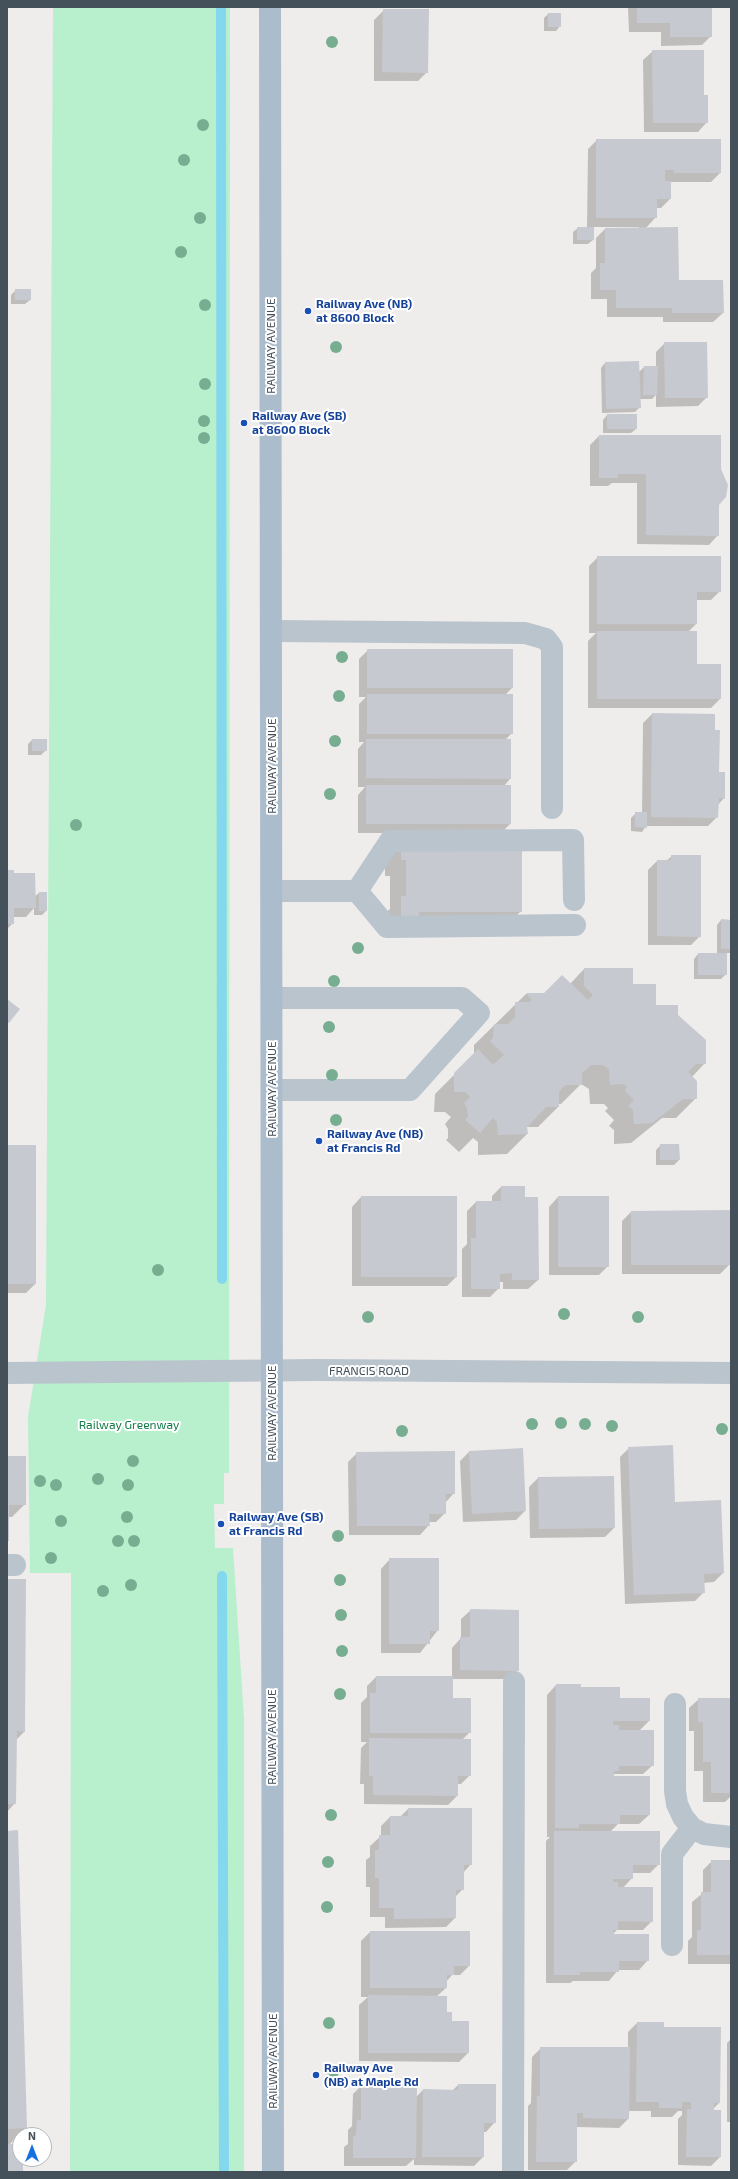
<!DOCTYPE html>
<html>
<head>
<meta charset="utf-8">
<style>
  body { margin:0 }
  #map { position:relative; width:738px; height:2179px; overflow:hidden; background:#efecec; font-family:"Exo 2",sans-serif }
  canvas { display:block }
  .frame { position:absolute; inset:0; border:8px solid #44505a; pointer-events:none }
  .north { position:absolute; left:12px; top:2127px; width:40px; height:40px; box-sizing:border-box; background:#fff; border:1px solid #b4b9bd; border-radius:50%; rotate:0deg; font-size:11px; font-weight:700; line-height:16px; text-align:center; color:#44505a }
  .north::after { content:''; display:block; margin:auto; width:14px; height:18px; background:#1570e0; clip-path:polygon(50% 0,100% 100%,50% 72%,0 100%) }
</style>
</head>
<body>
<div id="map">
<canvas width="738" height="2179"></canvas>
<div class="frame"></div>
<div class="north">N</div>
</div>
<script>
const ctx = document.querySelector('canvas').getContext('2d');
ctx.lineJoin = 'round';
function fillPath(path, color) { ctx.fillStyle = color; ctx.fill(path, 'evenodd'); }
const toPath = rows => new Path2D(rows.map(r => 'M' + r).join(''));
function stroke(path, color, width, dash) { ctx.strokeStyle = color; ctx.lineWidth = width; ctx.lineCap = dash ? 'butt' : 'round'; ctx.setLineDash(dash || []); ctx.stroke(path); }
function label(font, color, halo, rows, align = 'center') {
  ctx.font = font + ' "Exo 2",sans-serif'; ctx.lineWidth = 4; ctx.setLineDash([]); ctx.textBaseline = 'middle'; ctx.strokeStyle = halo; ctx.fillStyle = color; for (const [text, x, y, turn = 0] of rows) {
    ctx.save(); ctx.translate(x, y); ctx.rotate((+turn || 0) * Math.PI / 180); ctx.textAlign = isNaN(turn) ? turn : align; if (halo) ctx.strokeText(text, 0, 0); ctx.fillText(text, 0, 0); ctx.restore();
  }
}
fillPath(toPath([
  [53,7,230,7,229,1473,224,1473,224,1504,214,1504,215,1548,233,1548,244,1719,244,2172,70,2172,71,1573,30,1573,28,1417,46,1305]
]), '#b8efcd');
fillPath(toPath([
  [628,7,711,7,711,36,702,45,661,46,661,32,629,32],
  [384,10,427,72,418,81,374,81,374,20],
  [548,14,560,26,556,31,544,31,544,18],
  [653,51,703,96,707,122,698,132,644,132,643,60],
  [597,140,720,173,711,182,670,182,670,199,661,208,656,208,656,217,645,229,678,281,723,313,713,322,663,322,663,317,607,317,607,299,591,299,591,273,596,268,596,238,605,229,639,229,639,227,593,227,593,240,588,244,573,244,573,232,578,228,587,228,588,149],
  [16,290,30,300,25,304,11,304,11,295],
  [665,343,707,397,698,406,656,407,656,395,652,399,639,399,640,407,635,412,602,413,601,368,605,363,638,373,645,366,656,366,656,352],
  [607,415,636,429,631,433,603,433,603,420],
  [599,436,718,504,718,535,709,545,637,544,637,483,612,483,608,486,590,486,590,445],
  [598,557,720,591,711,600,696,600,696,624,688,632,696,665,720,699,711,708,588,708,588,641,596,633,589,633,589,566],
  [368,650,512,688,505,695,512,733,505,740,510,779,504,786,510,824,501,833,358,833,358,795,365,787,358,787,358,749,364,742,359,742,359,704,366,697,359,697,359,659],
  [652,714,714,731,718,773,724,798,717,806,717,817,708,826,646,826,642,832,631,831,631,818,636,813,642,813,643,723],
  [32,740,46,750,41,755,28,755,28,744],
  [401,845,521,911,505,927,406,928,385,913,390,909,390,876,385,876,385,861],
  [672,856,700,936,691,945,648,945,648,870,657,861,666,861],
  [7,871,13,874,34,897,39,893,46,911,42,915,34,915,34,908,26,917,13,917,13,923,7,929],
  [721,920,731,921,731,953,726,953,726,974,721,979,694,979,694,959,698,954,717,954,717,925],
  [585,968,632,985,655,1006,677,1015,705,1063,692,1077,696,1098,676,1118,662,1118,631,1143,614,1144,614,1130,609,1126,614,1120,605,1111,608,1108,604,1104,590,1104,589,1089,581,1084,561,1104,558,1104,558,1107,538,1127,526,1127,527,1134,507,1154,478,1155,478,1142,473,1138,459,1152,446,1140,448,1138,448,1129,445,1124,451,1117,445,1112,434,1112,435,1094,474,1055,474,1045,526,994,544,994,570,984],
  [661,1145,678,1145,679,1160,674,1165,656,1165,656,1150],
  [7,1146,35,1284,26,1293,7,1293],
  [501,1187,524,1187,524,1198,538,1280,528,1289,503,1289,503,1282,499,1282,499,1288,490,1297,462,1297,462,1249,467,1244,467,1211,476,1202,492,1202,492,1196],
  [361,1197,456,1277,447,1286,352,1286,352,1207],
  [558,1197,608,1197,608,1266,599,1275,549,1275,549,1207],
  [729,1211,729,1265,720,1274,622,1274,622,1221,631,1212],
  [629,1448,674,1503,723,1573,714,1582,703,1583,704,1592,695,1601,625,1604,620,1457],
  [469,1452,525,1511,516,1520,463,1522,460,1461],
  [357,1453,454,1493,445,1503,445,1513,436,1522,429,1522,429,1525,420,1535,349,1535,348,1462],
  [7,1457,25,1504,12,1517,8,1517,7,1542],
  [538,1478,614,1528,605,1537,530,1538,529,1487],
  [390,1559,438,1630,420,1653,381,1653,381,1569],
  [7,1580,24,1732,16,1740,15,1803,7,1812],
  [471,1610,518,1670,509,1679,452,1679,452,1699,470,1732,462,1740,470,1775,461,1784,457,1784,457,1796,448,1805,364,1804,364,1784,360,1784,361,1748,367,1742,361,1742,361,1703,367,1697,367,1686,376,1677,452,1677,452,1648,461,1638,461,1619],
  [556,1685,580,1688,619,1699,649,1721,639,1731,653,1765,643,1774,614,1774,612,1777,649,1777,649,1815,639,1824,618,1824,610,1832,659,1864,650,1873,632,1873,632,1878,623,1888,652,1921,643,1930,617,1930,612,1935,648,1960,639,1970,618,1970,609,1981,573,1981,570,1983,546,1983,546,1841,550,1837,547,1837,547,1695],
  [699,1699,731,1699,731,1796,725,1802,703,1802,703,1771,694,1771,694,1731,689,1731,689,1708],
  [408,1809,471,1864,463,1873,463,1889,455,1897,455,1918,446,1927,385,1928,385,1917,370,1917,370,1887,366,1887,366,1860,370,1857,370,1846,381,1836,381,1826,390,1817,400,1817],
  [7,1832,26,2127,9,2145,20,2145,22,2172,7,2172],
  [712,1861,731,1861,731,1964,688,1964,688,1941,692,1937,692,1902,703,1893,703,1870],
  [370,1932,469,1966,460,1975,452,1975,446,1982,446,1988,436,1997,468,2053,459,2062,359,2061,359,2005,368,1997,361,1997,361,1941],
  [637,2023,663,2028,719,2103,713,2109,720,2157,711,2166,678,2165,678,2119,682,2115,682,2111,678,2111,672,2117,651,2117,651,2111,628,2111,628,2119,619,2128,576,2127,576,2161,567,2170,528,2170,528,2106,531,2103,532,2057,541,2048,628,2048,628,2032],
  [731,2039,731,2122,727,2122,727,2043],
  [362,2085,416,2097,423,2090,452,2091,458,2085,495,2122,486,2132,483,2132,483,2157,474,2166,414,2165,414,2159,406,2166,344,2166,344,2147,348,2144,348,2130,352,2126,353,2094]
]), '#0003');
stroke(toPath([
  [221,7,222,1279],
  [222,1576,224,2172]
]), '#84d8ed', 10);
fillPath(toPath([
  [637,7,712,7,712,37,670,37,670,23,637,23],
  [383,9,429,9,428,73,382,72],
  [548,13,561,13,561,27,548,27],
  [652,50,704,50,704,95,708,95,708,123,653,123],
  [596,139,721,139,721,173,674,173,674,170,665,170,665,181,671,181,671,199,657,199,657,218,596,218],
  [577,227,594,227,594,240,577,240],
  [678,227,679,280,723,280,724,313,672,313,672,308,616,308,616,290,600,290,600,263,605,263,605,228],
  [15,289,31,289,31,300,15,300],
  [664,342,707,342,708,398,665,398],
  [639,361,641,408,606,409,605,362],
  [644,366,658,366,657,395,643,395],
  [607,414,637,414,637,429,607,429],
  [599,435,721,435,721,469,728,485,726,497,719,505,719,536,646,535,646,474,618,474,618,478,599,478],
  [597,556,721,556,721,592,697,592,697,624,597,624],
  [597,631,697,631,697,664,721,664,721,699,597,699],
  [367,649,513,649,513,688,367,688],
  [367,694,513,694,513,734,367,734],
  [652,713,715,714,715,730,720,730,719,772,725,772,725,799,719,798,718,818,651,817],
  [32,739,47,739,47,751,32,751],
  [366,739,511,739,511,779,366,778],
  [366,785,511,785,511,824,366,824],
  [635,812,647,812,647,828,635,827],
  [401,844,522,847,522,912,419,912,419,916,401,916,401,896,406,896,406,860,401,860],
  [671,855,701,855,701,937,657,936,657,860,671,860],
  [7,870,14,870,14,873,35,873,36,908,14,908,14,924,7,924],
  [39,892,47,892,47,911,39,911],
  [721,919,731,920,731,949,721,949],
  [698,953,727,953,727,975,698,975],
  [584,968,633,968,633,984,656,984,656,1005,678,1005,678,1015,706,1040,706,1064,696,1064,688,1072,697,1081,697,1099,683,1099,652,1123,634,1124,633,1110,628,1106,634,1100,625,1091,627,1087,624,1084,610,1085,609,1069,603,1065,591,1065,582,1073,582,1085,565,1085,559,1092,559,1107,546,1107,527,1127,528,1134,498,1135,497,1122,493,1118,480,1133,465,1120,468,1117,467,1108,464,1103,470,1097,465,1092,454,1092,454,1073,478,1049,493,1065,504,1055,490,1041,493,1038,494,1024,508,1024,515,1017,515,1002,529,1002,532,1000,526,993,544,993,562,975,588,1000,593,995,584,986],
  [7,999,20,1009,9,1023,7,1022],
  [660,1144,679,1144,680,1160,660,1160],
  [7,1145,36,1145,36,1284,7,1284],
  [501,1186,525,1186,525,1197,538,1197,539,1280,512,1280,512,1273,500,1274,500,1289,471,1289,471,1238,476,1238,476,1201,501,1201],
  [361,1196,457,1196,457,1277,361,1277],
  [558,1196,609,1196,609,1267,558,1267],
  [730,1210,730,1265,631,1265,631,1211],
  [673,1445,675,1502,721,1500,724,1573,704,1574,705,1593,634,1595,628,1447],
  [523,1448,526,1511,472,1514,469,1451],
  [455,1451,455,1494,446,1494,446,1514,429,1514,430,1526,357,1526,356,1452],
  [7,1456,26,1456,26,1505,9,1505,9,1541,7,1541],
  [614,1476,615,1528,539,1529,538,1477],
  [389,1558,439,1558,439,1631,430,1631,430,1644,389,1644],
  [7,1579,26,1579,25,1732,17,1731,16,1804,7,1804],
  [470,1609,519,1610,519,1671,460,1670,460,1637,470,1637],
  [376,1676,453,1676,453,1698,471,1698,471,1733,370,1733,370,1693,376,1693],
  [556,1684,581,1684,581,1687,620,1687,620,1698,650,1698,650,1721,613,1721,613,1725,619,1725,619,1730,654,1730,654,1766,619,1766,619,1771,614,1771,614,1776,650,1776,650,1815,620,1815,620,1824,579,1824,579,1828,555,1828],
  [698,1698,731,1698,731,1793,711,1793,711,1762,703,1762,703,1722,698,1722],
  [369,1738,471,1739,471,1776,458,1776,458,1796,373,1795,373,1776,369,1776],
  [408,1808,472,1808,472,1865,464,1865,464,1890,456,1890,456,1918,394,1919,394,1908,379,1908,379,1878,375,1878,375,1850,379,1850,379,1835,390,1835,390,1816,408,1816],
  [18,1830,27,2128,7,2129,7,1831],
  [554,1831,660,1831,660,1865,633,1865,633,1879,613,1879,613,1882,618,1882,618,1887,653,1887,653,1922,618,1921,618,1930,613,1930,613,1934,649,1934,649,1961,619,1961,619,1972,580,1972,580,1975,554,1975],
  [711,1860,731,1860,731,1955,697,1955,697,1930,701,1930,701,1892,711,1892],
  [370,1931,470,1931,470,1966,454,1966,454,1975,447,1975,447,1988,370,1988],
  [368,1995,447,1996,447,2012,452,2012,452,2021,469,2021,469,2053,368,2053],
  [637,2022,664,2022,664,2027,721,2027,720,2103,714,2103,714,2110,721,2110,721,2157,686,2157,687,2109,691,2109,691,2102,682,2102,682,2108,659,2108,659,2102,636,2102],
  [540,2047,630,2047,629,2119,583,2118,583,2113,577,2113,577,2162,536,2162,537,2096,540,2096],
  [361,2084,417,2085,416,2158,353,2158,353,2137,356,2135,357,2120,361,2120],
  [458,2084,496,2084,496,2123,484,2123,484,2157,422,2157,423,2089,458,2090],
  [7,2144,20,2144,20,2159,23,2159,23,2172,7,2172]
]), '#c6c9cf');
stroke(toPath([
  [271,631,525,633,546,639,552,647,552,808],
  [272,891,357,891,390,841,573,840,574,900],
  [357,891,387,927,575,925],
  [272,998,462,998,479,1013,410,1090,272,1090],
  [7,1373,317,1370,731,1373],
  [7,1565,15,1565],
  [675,1704,675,1791,677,1804,683,1817,692,1828,704,1834,731,1837],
  [672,1945,672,1854,692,1828],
  [513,2172,514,1682]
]), '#bac4cc', 22);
stroke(toPath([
  [270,7,273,2172]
]), '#abbccc', 22);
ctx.fillStyle = '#77ae91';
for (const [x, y] of [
  [332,42],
  [203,125],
  [184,160],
  [200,218],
  [181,252],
  [205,305],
  [336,347],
  [205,384],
  [204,421],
  [204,438],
  [342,657],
  [339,696],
  [335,741],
  [330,794],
  [76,825],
  [358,948],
  [334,981],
  [329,1027],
  [332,1075],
  [336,1120],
  [158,1270],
  [564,1314],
  [368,1317],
  [638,1317],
  [561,1423],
  [532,1424],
  [585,1424],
  [612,1426],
  [722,1429],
  [402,1431],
  [133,1461],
  [98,1479],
  [40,1481],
  [56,1485],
  [128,1485],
  [127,1517],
  [61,1521],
  [338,1536],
  [118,1541],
  [134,1541],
  [51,1558],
  [340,1580],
  [131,1585],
  [103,1591],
  [341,1615],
  [342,1651],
  [340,1694],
  [331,1815],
  [328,1862],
  [327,1907],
  [329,2023],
  [333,2072]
]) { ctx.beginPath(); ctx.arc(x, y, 6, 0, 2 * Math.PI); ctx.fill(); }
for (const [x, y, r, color] of [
  [308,311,4,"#1a4fb4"],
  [244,423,4,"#1a4fb4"],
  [319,1141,4,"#1a4fb4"],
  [221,1524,4,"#1a4fb4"],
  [316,2075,4,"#1a4fb4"]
]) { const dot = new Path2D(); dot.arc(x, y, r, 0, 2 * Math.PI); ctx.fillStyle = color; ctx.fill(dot); stroke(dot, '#fff', 1.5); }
label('bold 12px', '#164399', '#fff', [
  ["Railway Ave (NB)",316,304],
  ["at 8600 Block",316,318],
  ["Railway Ave (SB)",252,416],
  ["at 8600 Block",252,430],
  ["Railway Ave (NB)",327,1134],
  ["at Francis Rd",327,1148],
  ["Railway Ave (SB)",229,1517],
  ["at Francis Rd",229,1531],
  ["Railway Ave",324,2068],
  ["(NB) at Maple Rd",324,2082]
], 'left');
label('12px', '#44505a', '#fff', [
  ["RAILWAY AVENUE",271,346,-90],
  ["RAILWAY AVENUE",272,766,-90],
  ["RAILWAY AVENUE",272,1089,-90],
  ["FRANCIS ROAD",369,1371],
  ["RAILWAY AVENUE",272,1413,-90],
  ["RAILWAY AVENUE",272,1737,-90],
  ["RAILWAY AVENUE",273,2061,-90]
]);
label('12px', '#157c47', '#fff', [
  ["Railway Greenway",129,1425]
]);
</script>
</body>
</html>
